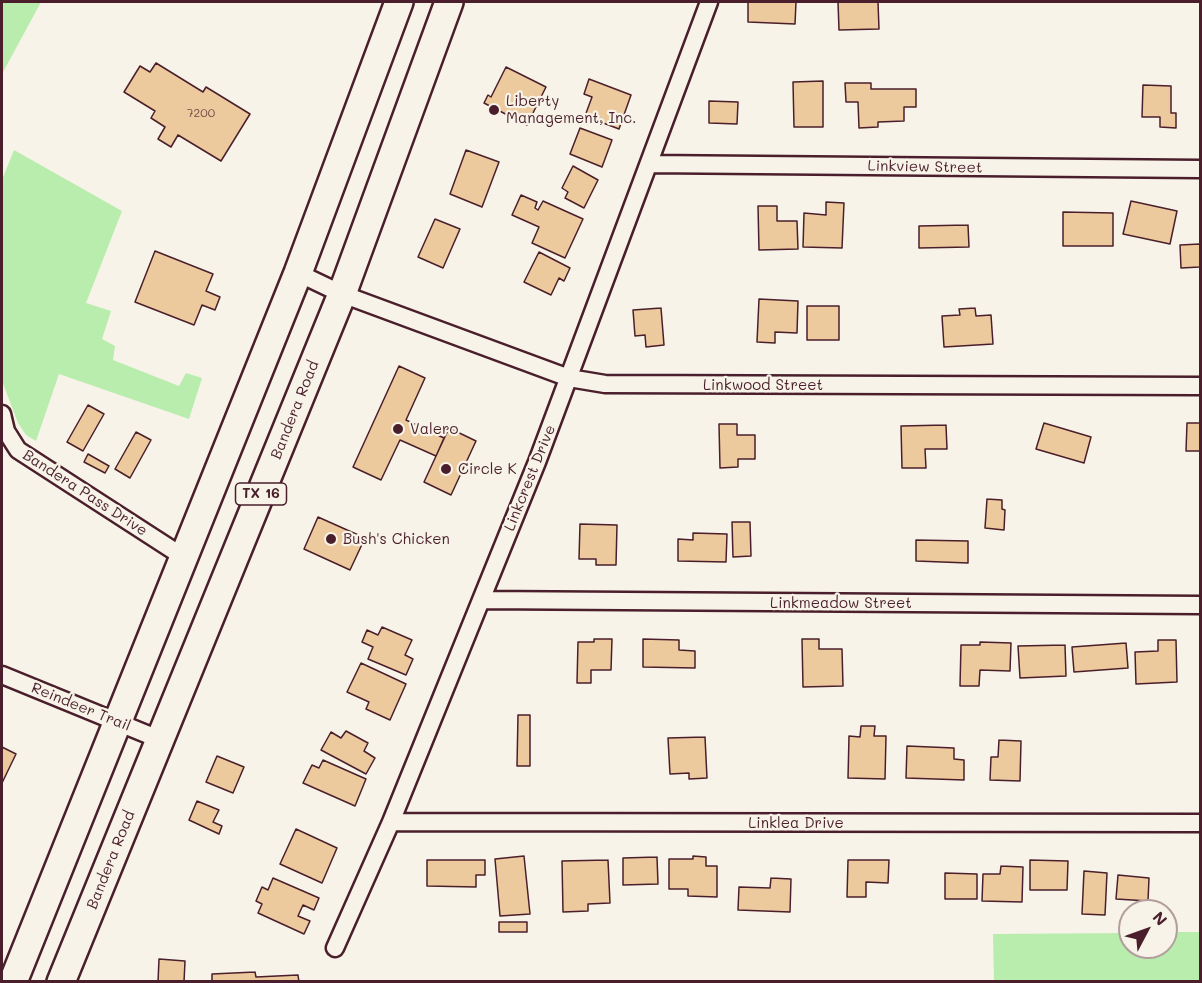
<!DOCTYPE html>
<html>
<head>
<meta charset="utf-8">
<style>
  body { margin:0 }
  #map { position:relative; width:1202px; height:983px; overflow:hidden; background:#f7f3e8; font-family:Mali,sans-serif }
  canvas { display:block }
  .frame { position:absolute; inset:0; border:3px solid #4a1f2b; pointer-events:none }
  .north { position:absolute; left:1118px; top:899px; width:60px; height:60px; box-sizing:border-box; background:#f7f3e8; border:2px solid #b29e9c; border-radius:50%; rotate:49deg; font-size:16px; font-weight:700; line-height:24px; text-align:center; color:#4a1f2b }
  .north::after { content:''; display:block; margin:auto; width:21px; height:27px; background:#4a1f2b; clip-path:polygon(50% 0,100% 100%,50% 72%,0 100%) }
</style>
</head>
<body>
<div id="map">
<canvas width="1202" height="983"></canvas>
<div class="frame"></div>
<div class="north">N</div>
</div>
<script>
const ctx = document.querySelector('canvas').getContext('2d');
ctx.lineJoin = 'round';
function fillPath(path, color) { ctx.fillStyle = color; ctx.fill(path, 'evenodd'); }
const toPath = rows => new Path2D(rows.map(r => 'M' + r).join(''));
function stroke(path, color, width, dash) { ctx.strokeStyle = color; ctx.lineWidth = width; ctx.lineCap = dash ? 'butt' : 'round'; ctx.setLineDash(dash || []); ctx.stroke(path); }
function label(font, color, halo, rows, align = 'center') {
  ctx.font = font + ' Mali,sans-serif'; ctx.lineWidth = 4.5; ctx.setLineDash([]); ctx.textBaseline = 'middle'; ctx.strokeStyle = halo; ctx.fillStyle = color; for (const [text, x, y, turn = 0] of rows) {
    ctx.save(); ctx.translate(x, y); ctx.rotate((+turn || 0) * Math.PI / 180); ctx.textAlign = isNaN(turn) ? turn : align; if (halo) ctx.strokeText(text, 0, 0); ctx.fillText(text, 0, 0); ctx.restore();
  }
}
fillPath(toPath([
  [2,2,41,2,2,74],
  [14,150,122,211,86,303,111,311,102,339,115,346,113,360,179,386,186,373,202,378,189,419,59,374,36,441,26,435,18,423,2,381,2,180],
  [1166,932,1200,932,1200,981,994,981,993,934,1130,933,1130,947,1166,947]
]), '#b9edad');
const building = toPath([
  [748,2,796,2,795,24,748,22,748,2],
  [838,2,878,2,879,29,839,30,838,2],
  [156,63,203,92,206,87,250,114,221,161,178,135,171,147,158,139,165,127,151,118,155,111,124,92,140,66,150,72,156,63],
  [506,67,546,87,527,125,484,103,488,95,491,97,506,67],
  [589,79,631,95,619,129,585,116,592,97,584,94,589,79],
  [823,81,823,127,794,127,793,82,823,81],
  [845,83,871,83,871,89,916,89,916,107,904,107,904,121,878,122,878,127,859,128,858,102,846,102,845,83],
  [1143,85,1171,86,1171,113,1176,113,1176,128,1160,127,1160,117,1142,117,1143,85],
  [709,101,738,102,737,124,709,123,709,101],
  [580,128,612,140,602,167,570,154,580,128],
  [466,150,499,162,482,207,450,194,466,150],
  [573,166,598,180,584,208,565,198,568,192,562,188,573,166],
  [521,195,537,202,535,208,538,210,543,201,583,219,565,258,532,243,539,227,512,215,521,195],
  [1131,201,1177,211,1170,244,1123,234,1131,201],
  [826,202,844,203,842,248,803,247,804,213,826,215,826,202],
  [758,206,777,206,777,221,797,221,798,249,759,250,758,206],
  [1063,212,1113,213,1113,246,1063,246,1063,212],
  [435,219,460,229,443,268,418,257,435,219],
  [968,225,969,247,919,248,919,226,968,225],
  [1200,244,1200,267,1181,268,1180,245,1200,244],
  [155,251,213,274,206,291,220,297,215,310,202,305,194,325,135,302,155,251],
  [539,252,570,268,564,281,559,278,551,295,524,282,539,252],
  [759,299,798,301,797,333,775,332,775,343,757,342,759,299],
  [807,306,839,306,839,340,807,340,807,306],
  [661,308,664,345,646,347,645,335,635,336,633,310,661,308],
  [975,308,976,316,991,315,993,344,944,347,942,316,960,315,959,309,975,308],
  [399,366,425,378,406,420,444,438,436,456,400,440,381,480,353,467,399,366],
  [88,405,104,414,83,451,67,442,88,405],
  [1044,423,1091,437,1084,463,1036,449,1044,423],
  [1187,423,1200,423,1200,451,1186,451,1187,423],
  [719,424,737,424,737,435,755,435,755,459,738,459,738,467,720,468,719,424],
  [946,425,947,449,925,449,926,468,902,468,901,426,946,425],
  [449,428,476,441,451,495,424,482,449,428],
  [136,432,151,440,130,478,115,469,136,432],
  [88,454,109,466,105,473,84,462,88,454],
  [987,499,1002,500,1002,509,1005,510,1004,530,985,528,987,499],
  [318,517,365,538,350,570,304,549,318,517],
  [732,522,750,522,751,556,733,557,732,522],
  [580,524,617,525,616,565,596,565,596,559,579,559,580,524],
  [693,533,727,534,726,562,678,561,678,539,693,540,693,533],
  [916,540,968,541,968,563,916,561,916,540],
  [382,627,412,640,405,655,413,659,406,675,368,659,373,647,362,642,367,630,378,635,382,627],
  [594,639,612,639,611,670,591,670,591,683,577,683,578,642,594,642,594,639],
  [643,639,679,640,679,650,695,651,695,668,643,667,643,639],
  [802,639,819,639,819,649,842,649,843,686,803,687,802,639],
  [1158,640,1176,640,1177,682,1136,684,1135,652,1158,651,1158,640],
  [980,642,1011,643,1010,671,980,670,979,686,960,686,961,645,980,645,980,642],
  [1126,643,1128,668,1074,672,1072,647,1126,643],
  [1065,645,1066,676,1020,678,1018,646,1065,645],
  [361,663,406,684,390,720,366,709,369,702,347,692,361,663],
  [518,715,530,715,530,766,517,766,518,715],
  [861,726,875,726,874,736,886,736,885,779,848,778,849,736,860,737,861,726],
  [346,731,368,743,364,751,375,758,366,774,321,750,331,732,341,738,346,731],
  [705,737,707,778,689,779,689,773,670,774,668,738,705,737],
  [999,740,1021,741,1020,781,990,780,991,757,998,757,999,740],
  [907,746,954,748,954,759,964,760,964,780,906,778,907,746],
  [2,747,16,754,2,783,2,747],
  [217,756,244,767,233,793,206,782,217,756],
  [323,760,366,779,355,806,303,783,312,765,319,768,323,760],
  [197,801,219,810,213,822,222,826,219,834,189,820,197,801],
  [296,829,337,848,322,883,280,864,296,829],
  [524,856,530,914,500,916,495,859,524,856],
  [693,856,706,857,706,866,717,866,717,897,688,896,688,889,669,889,669,859,693,859,693,856],
  [657,857,658,884,623,885,623,858,657,857],
  [427,860,485,860,485,875,476,875,476,887,427,886,427,860],
  [608,860,610,903,588,904,588,911,563,912,562,861,608,860],
  [848,860,889,860,888,883,866,882,866,897,847,897,848,860],
  [1030,860,1068,861,1067,890,1030,890,1030,860],
  [1001,866,1023,867,1022,902,982,901,983,874,1000,874,1001,866],
  [1084,871,1107,873,1105,915,1082,914,1084,871],
  [945,873,977,874,977,899,945,899,945,873],
  [1118,875,1149,878,1148,901,1116,899,1118,875],
  [273,878,319,898,314,910,303,905,298,916,310,921,304,934,258,913,262,904,256,901,262,887,268,890,273,878],
  [771,878,791,879,790,912,738,910,739,887,770,888,771,878],
  [499,922,527,922,527,932,499,932,499,922],
  [159,959,185,961,184,982,158,982,159,959],
  [255,972,256,977,298,975,299,982,212,982,212,974,255,972]
]);
fillPath(building, '#edc99e');
stroke(building, '#4a1f2b', 1.5);
const minor = toPath([
  [649,164,1200,169],
  [298,273,342,294,569,378,605,384,1200,386],
  [2,414,6,431,18,450,185,558],
  [481,600,1200,605],
  [2,675,161,740],
  [391,822,1200,823],
  [335,948,391,822,537,462,709,2]
]);
const primary = toPath([
  [13,982,298,273,399,2],
  [61,982,342,294,449,2]
]);
stroke(minor, '#4a1f2b', 21);
stroke(primary, '#4a1f2b', 32);
stroke(minor, '#f7f3e8', 16);
stroke(primary, '#f7f3e8', 27);
for (const [x, y, r, color] of [
  [494,110,6,"#4a1f2b"],
  [398,429,6,"#4a1f2b"],
  [446,469,6,"#4a1f2b"],
  [331,539,6,"#4a1f2b"]
]) { const dot = new Path2D(); dot.arc(x, y, r, 0, 2 * Math.PI); ctx.fillStyle = color; ctx.fill(dot); stroke(dot, '#f7f3e8', 2); }
label('12px', '#734a48', null, [
  ["7200",201,113]
]);
for (const [x, y, w] of [
  [261,494,51]
]) { const box = new Path2D(); box.roundRect(x - w / 2, y - 11, w, 22, 4.5); ctx.fillStyle = '#f7f3e8'; ctx.fill(box); stroke(box, '#4a1f2b', 1.5); }
label('bold 14px', '#4a1f2b', null, [
  ["TX 16",261,494]
]);
label('15px', '#4a1f2b', '#f7f3e8', [
  ["Liberty",506,101],
  ["Management, Inc.",506,118],
  ["Valero",410,429],
  ["Circle K",458,469],
  ["Bush's Chicken",343,539]
], 'left');
label('15px', '#4a1f2b', '#f7f3e8', [
  ["Linkview Street",925,167,1],
  ["Linkwood Street",763,385],
  ["Bandera Road",295,410,-68],
  ["Linkcrest Drive",530,478,-68],
  ["Bandera Pass Drive",85,493,33],
  ["Linkmeadow Street",841,603],
  ["Reindeer Trail",81,707,22],
  ["Linklea Drive",796,823],
  ["Bandera Road",111,860,-68]
]);
</script>
</body>
</html>
